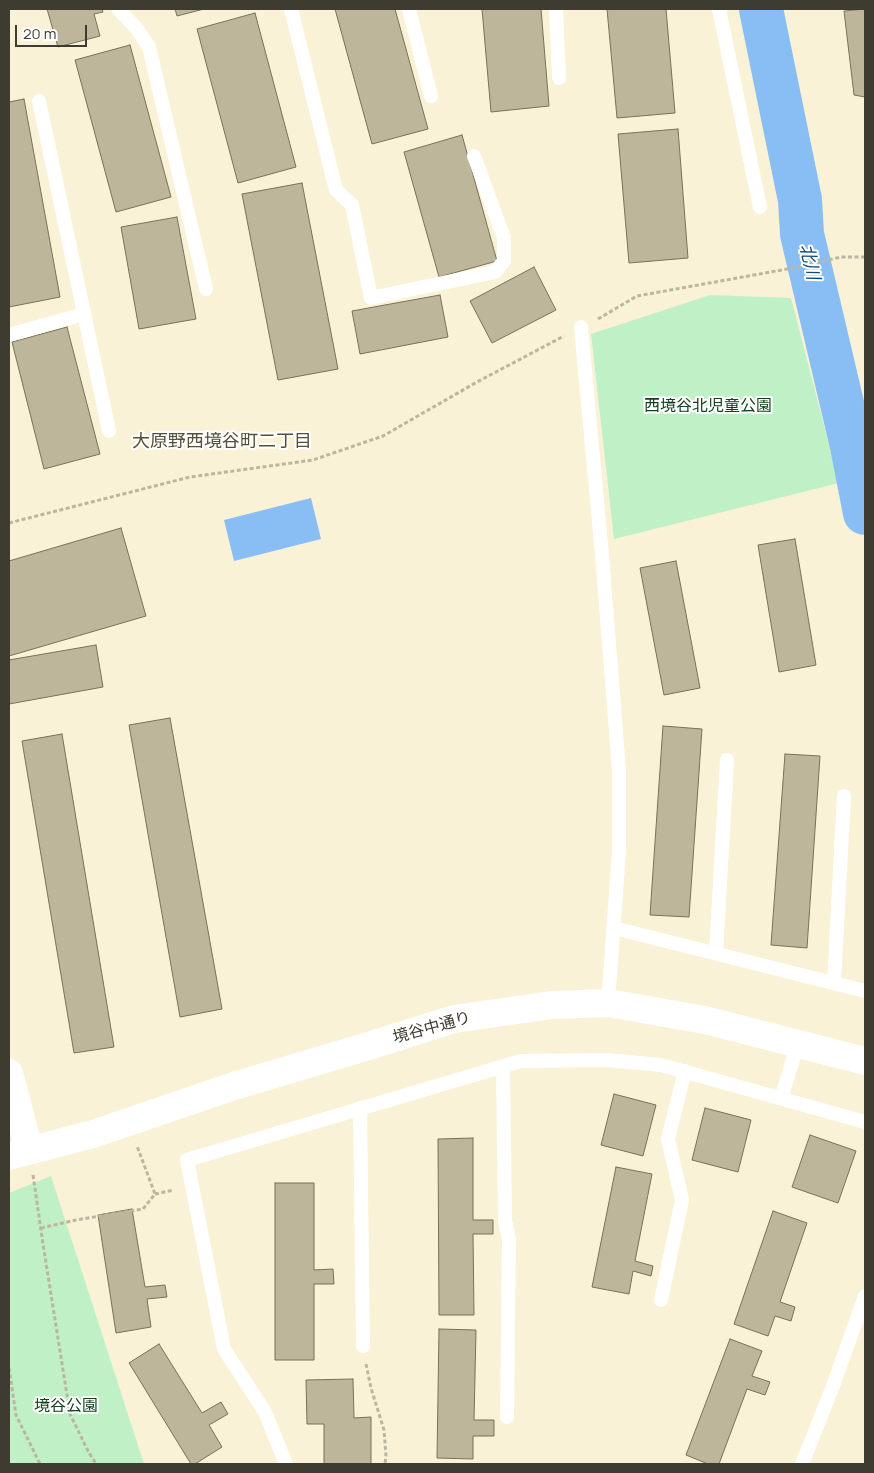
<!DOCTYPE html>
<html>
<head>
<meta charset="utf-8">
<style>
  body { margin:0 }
  #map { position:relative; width:874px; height:1473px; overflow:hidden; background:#f9f2d6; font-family:Manrope,sans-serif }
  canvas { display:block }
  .frame { position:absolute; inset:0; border:10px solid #3e3b30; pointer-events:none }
  .scale { position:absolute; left:15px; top:25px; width:72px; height:22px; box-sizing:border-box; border:2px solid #3e3b30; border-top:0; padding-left:6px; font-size:15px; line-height:18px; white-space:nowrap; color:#3e3b30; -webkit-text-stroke:4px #fff; paint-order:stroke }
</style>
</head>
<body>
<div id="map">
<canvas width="874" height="1473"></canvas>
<div class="frame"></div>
<div class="scale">20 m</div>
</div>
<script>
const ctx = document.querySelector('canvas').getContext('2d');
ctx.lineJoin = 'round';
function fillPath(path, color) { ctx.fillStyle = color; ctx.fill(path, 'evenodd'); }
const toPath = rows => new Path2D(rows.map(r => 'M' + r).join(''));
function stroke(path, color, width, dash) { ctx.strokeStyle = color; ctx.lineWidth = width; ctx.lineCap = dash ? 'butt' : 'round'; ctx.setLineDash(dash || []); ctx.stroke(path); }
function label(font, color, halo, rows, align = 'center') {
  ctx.font = font + ' Manrope,"Noto Sans JP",sans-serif'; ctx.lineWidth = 4; ctx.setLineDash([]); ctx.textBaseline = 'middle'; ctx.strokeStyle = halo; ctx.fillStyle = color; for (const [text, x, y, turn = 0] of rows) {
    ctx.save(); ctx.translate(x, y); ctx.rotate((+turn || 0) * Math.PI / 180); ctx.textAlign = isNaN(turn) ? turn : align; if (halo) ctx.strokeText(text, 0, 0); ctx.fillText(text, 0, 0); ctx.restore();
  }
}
fillPath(toPath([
  [710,295,791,298,839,483,614,539,591,334],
  [51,1176,144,1464,9,1464,9,1193]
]), '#c0f0c6');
fillPath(toPath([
  [311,498,321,539,234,561,224,520]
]), '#89bef4');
stroke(toPath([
  [761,9,800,200,802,234,852,446,865,513]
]), '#89bef4', 44);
const building = toPath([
  [47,9,102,9,103,12,94,14,100,36,58,47,47,9],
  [175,9,204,9,177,16,175,9],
  [335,9,395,9,428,129,372,144,335,9],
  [482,9,541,9,549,106,491,112,482,9],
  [607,9,666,9,675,113,617,118,607,9],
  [865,9,865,97,854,95,844,11,865,9],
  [255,13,296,167,238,183,197,29,255,13],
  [130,45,171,197,116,212,75,60,130,45],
  [24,99,60,297,9,307,9,102,24,99],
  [678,129,688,258,629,263,618,134,678,129],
  [462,135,497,261,439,277,404,152,462,135],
  [302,183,338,369,278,380,242,194,302,183],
  [177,217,196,319,139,329,121,227,177,217],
  [534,267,556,310,492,343,470,301,534,267],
  [440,295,448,337,360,354,352,311,440,295],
  [67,327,100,454,44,469,12,342,67,327],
  [121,528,146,616,9,656,9,561,121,528],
  [795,539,816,665,779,672,758,545,795,539],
  [676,561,700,688,664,695,640,568,676,561],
  [96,645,103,687,9,704,9,660,96,645],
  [170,718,222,1009,180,1017,129,725,170,718],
  [663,726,702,729,689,917,650,915,663,726],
  [62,734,114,1047,74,1053,22,741,62,734],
  [785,754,820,756,807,948,771,945,785,754],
  [614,1094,656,1105,643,1156,601,1145,614,1094],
  [705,1108,751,1120,738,1172,692,1160,705,1108],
  [810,1135,856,1151,838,1203,792,1187,810,1135],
  [473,1138,473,1220,493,1220,493,1234,473,1234,474,1315,439,1315,438,1139,473,1138],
  [616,1167,652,1174,635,1261,653,1266,651,1276,633,1271,629,1294,592,1287,616,1167],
  [275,1183,314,1183,314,1270,333,1269,334,1284,314,1284,314,1360,275,1360,275,1183],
  [132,1209,145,1287,165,1285,167,1297,147,1299,151,1327,116,1333,98,1215,132,1209],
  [773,1211,807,1223,780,1302,795,1307,791,1321,775,1316,768,1336,734,1324,773,1211],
  [439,1329,476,1330,474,1420,494,1420,494,1436,473,1436,473,1459,437,1458,439,1329],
  [730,1339,762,1351,752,1376,770,1382,765,1395,747,1389,719,1464,708,1464,686,1455,730,1339],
  [159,1344,202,1413,221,1402,228,1414,209,1425,222,1447,195,1464,191,1464,129,1363,159,1344],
  [353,1379,354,1418,371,1417,371,1464,324,1464,324,1424,307,1424,306,1380,353,1379]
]);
fillPath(building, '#bdb69b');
stroke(building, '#777158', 1);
stroke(toPath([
  [598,319,637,296,793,268,841,257,865,257],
  [9,523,190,477,313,460,383,436,477,382,564,336],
  [33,1175,43,1244,70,1414,88,1451,96,1464],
  [155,1194,174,1190],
  [41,1228,76,1220,143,1209,155,1194,137,1146],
  [366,1364,371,1388,384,1430,386,1456,385,1464],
  [9,1368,16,1415,40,1464]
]), '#bbb69f', 3, [4, 2.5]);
stroke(toPath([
  [119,9,121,12,137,29,149,47,206,289],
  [291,9,336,190,352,205,371,298,495,272,504,261,504,238,474,156],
  [409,9,431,96],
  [556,9,559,78],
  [719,9,760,207],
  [39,101,109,431],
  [581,327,602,555,619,770,619,851,608,1003],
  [9,335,84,314],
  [614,928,865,991],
  [716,953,727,760],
  [834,983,844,796],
  [503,1067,505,1221,509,1239,507,1417],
  [781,1098,798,1044],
  [360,1108,363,1346],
  [661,1300,682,1200,668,1139,685,1071],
  [286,1464,265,1412,224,1349,187,1160,521,1061,607,1060,661,1065,865,1122],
  [802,1464,833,1386,865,1296]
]), '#fff', 14);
stroke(toPath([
  [9,1073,29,1150]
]), '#fff', 28);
stroke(toPath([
  [9,1156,93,1134,234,1086,372,1045,454,1019,552,1005,608,1003,705,1020,865,1061]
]), '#fff', 28);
label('16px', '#15401e', '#fff', [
  ["西境谷北児童公園",708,407],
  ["境谷公園",66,1407]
]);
label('16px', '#3e3b30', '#fff', [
  ["境谷中通り",432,1028,-15]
]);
label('italic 18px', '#0f497a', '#fff', [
  ["北川",809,262,77]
]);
label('18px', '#565038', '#fff', [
  ["大原野西境谷町二丁目",222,442]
]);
</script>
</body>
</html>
